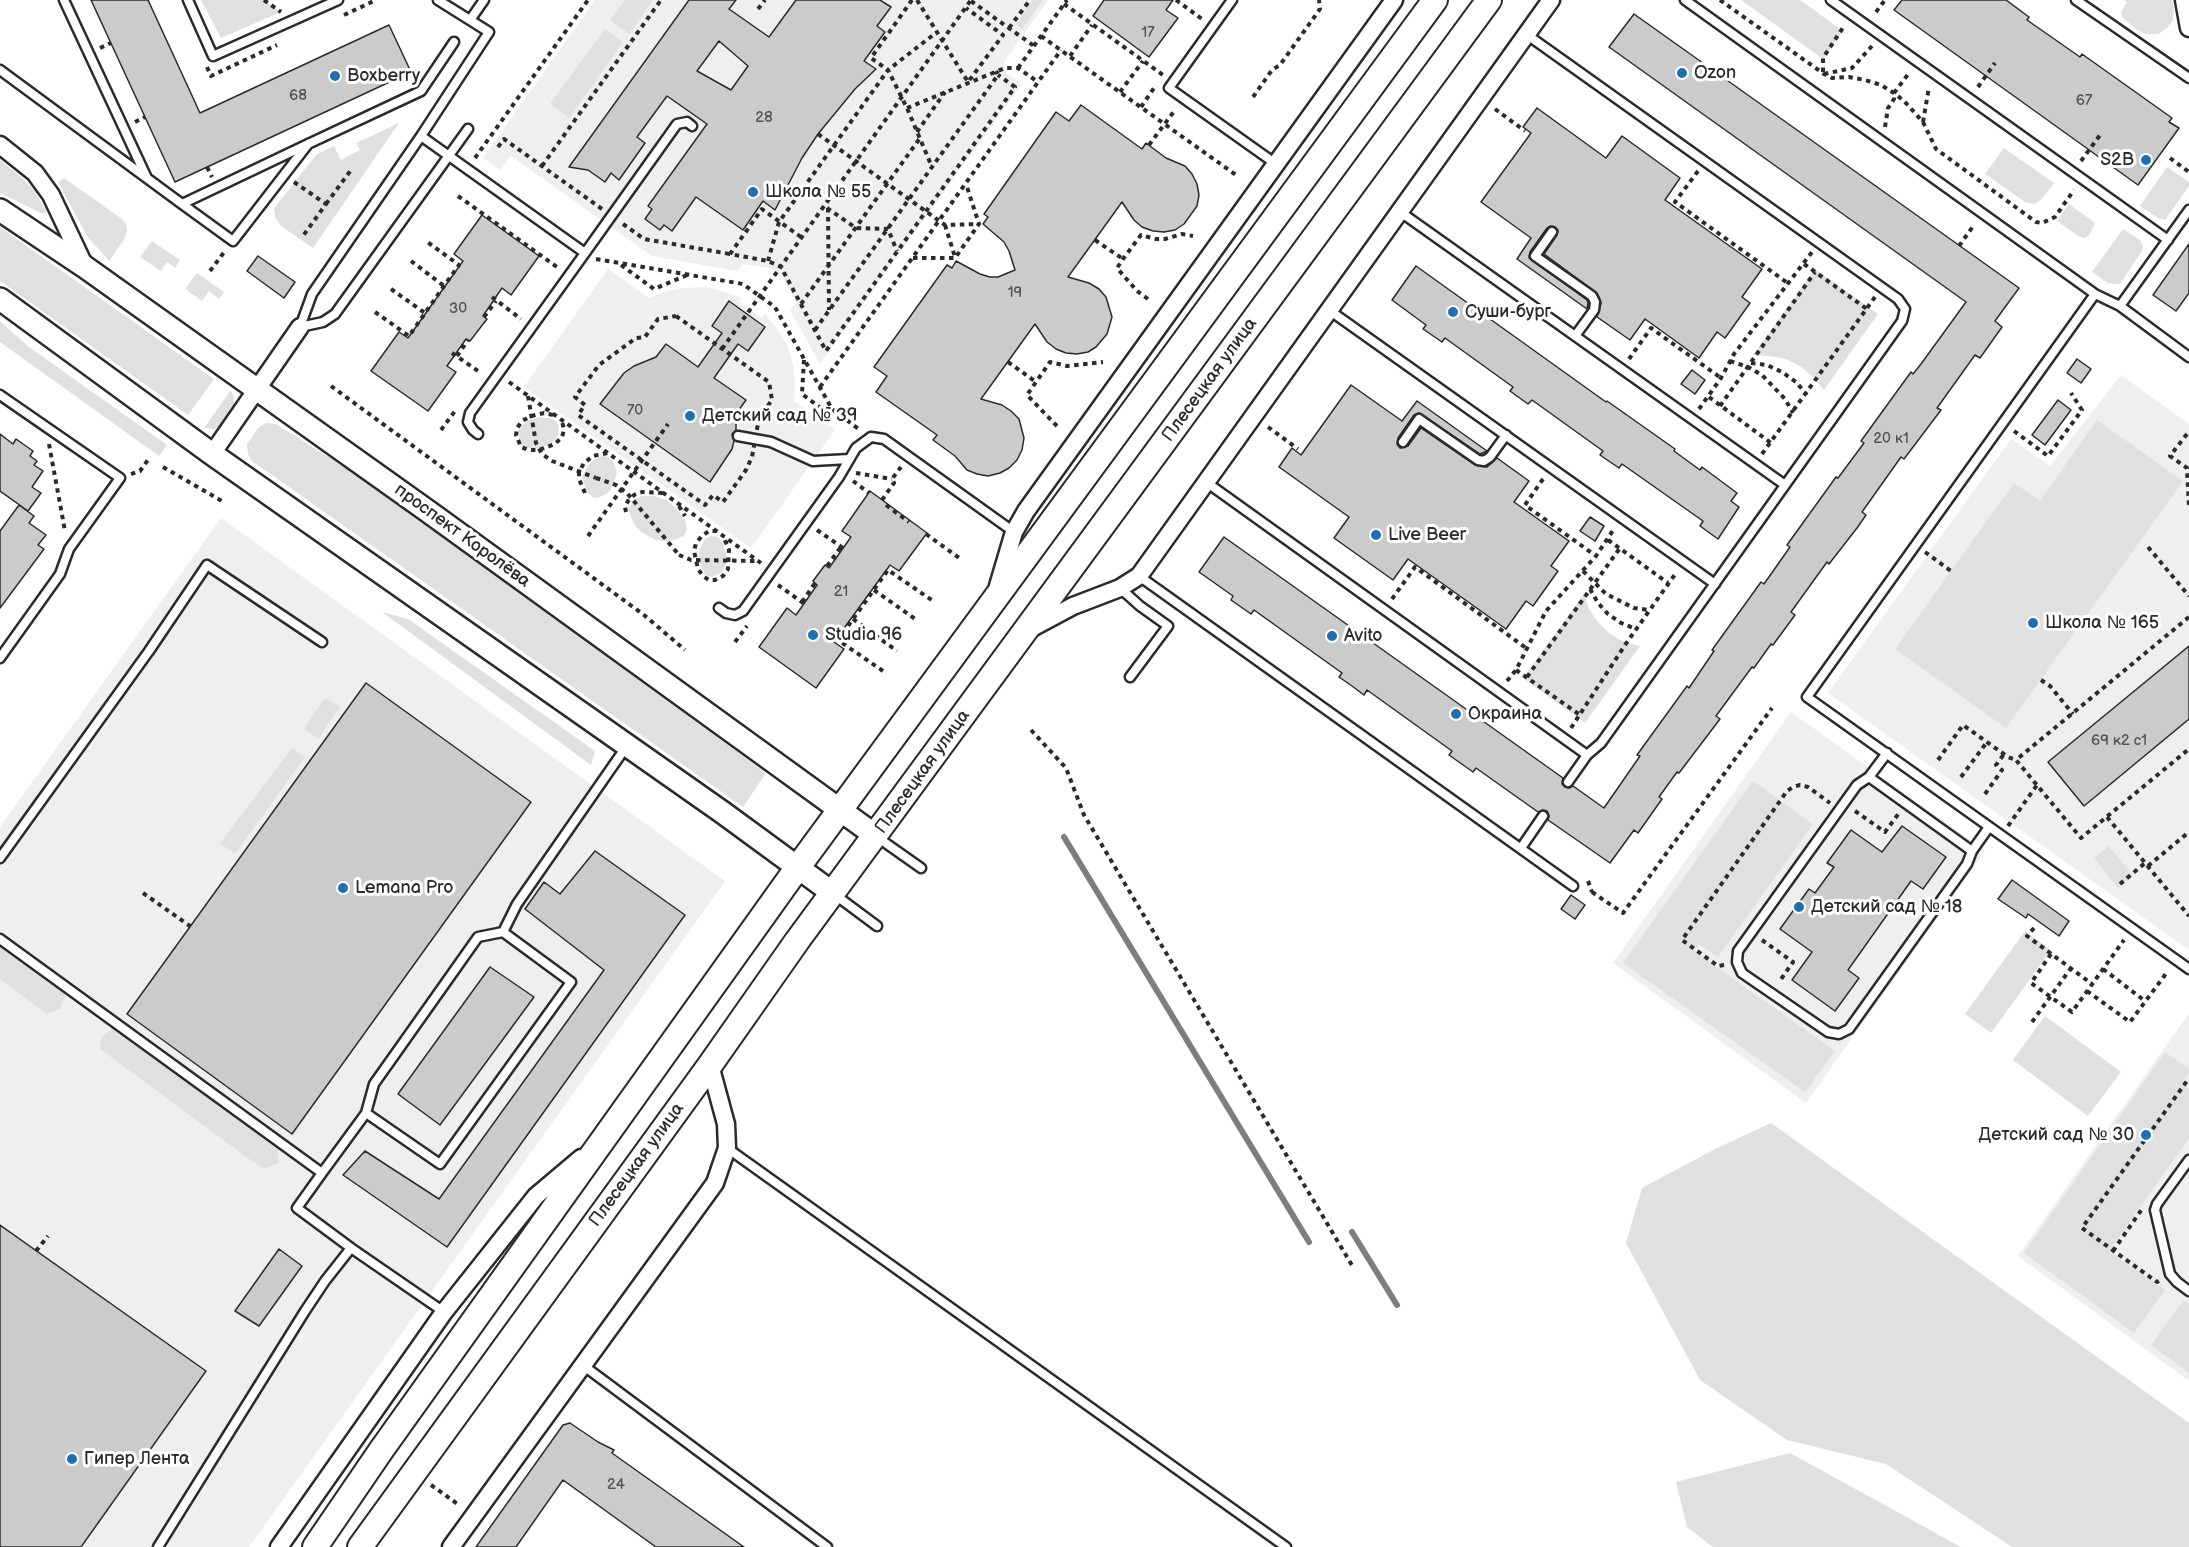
<!DOCTYPE html>
<html>
<head>
<meta charset="utf-8">
<style>
  body { margin:0 }
  canvas { display:block; background:#fff }
</style>
</head>
<body>
<canvas width="2189" height="1547"></canvas>
<script>
const ctx = document.querySelector('canvas').getContext('2d');
ctx.lineJoin = 'round';
function fillPath(path, color) { ctx.fillStyle = color; ctx.fill(path, 'evenodd'); }
const toPath = rows => new Path2D(rows.map(r => 'M' + r).join(''));
function stroke(path, color, width, dash) { ctx.strokeStyle = color; ctx.lineWidth = width; ctx.lineCap = dash ? 'butt' : 'round'; ctx.setLineDash(dash || []); ctx.stroke(path); }
function label(font, color, halo, rows, align = 'center') {
  ctx.font = font + ' "Balsamiq Sans",sans-serif'; ctx.lineWidth = 6; ctx.setLineDash([]); ctx.textBaseline = 'middle'; ctx.strokeStyle = halo; ctx.fillStyle = color; for (const [text, x, y, turn = 0] of rows) {
    ctx.save(); ctx.translate(x, y); ctx.rotate((+turn || 0) * Math.PI / 180); ctx.textAlign = isNaN(turn) ? turn : align; if (halo) ctx.strokeText(text, 0, 0); ctx.fillText(text, 0, 0); ctx.restore();
  }
}
fillPath(toPath([
  [595,0,1048,0,1004,62,1006,73,1022,84,820,364,790,310,796,303,783,278,770,268,743,264,737,271,652,256,511,156,500,170,483,158],
  [608,269,649,298,667,291,685,288,705,287,723,291,741,298,739,302,762,318,765,314,777,329,787,345,793,364,795,382,794,401,835,430,751,548,524,387],
  [2121,375,2189,424,2189,950,1828,693,2011,439,2050,466],
  [221,518,725,881,249,1547,0,1547,0,827],
  [1791,712,1985,851,1806,1103,1613,963],
  [2189,1013,2189,1381,2018,1256]
]), '#efefef');
fillPath(toPath([
  [201,0,264,0,281,12,221,38],
  [625,0,653,0,629,34,610,20],
  [1033,0,1043,0,1022,29,1016,24],
  [1741,0,1800,0,1843,31,1823,59],
  [2124,0,2172,0,2174,8,2173,20,2167,28,2158,34,2146,34,2137,30,2122,17,2121,12,2127,2],
  [605,29,623,42,569,118,550,104],
  [399,123,313,248,281,226,275,217,274,208,317,154,334,146,341,160,360,150,356,143],
  [2004,148,2054,183,2042,199,2034,204,2025,202,1985,174],
  [0,160,21,177,34,190,46,211,45,215,0,193],
  [2167,167,2189,182,2189,186,2165,220,2158,218,2140,206],
  [64,178,122,219,126,224,127,230,125,238,109,261,87,236,58,182],
  [2069,204,2095,223,2089,235,2085,238,2080,237,2057,221],
  [0,227,214,379,188,415,0,281],
  [2123,229,2140,240,2143,246,2142,251,2120,284,2114,284,2108,283,2092,272],
  [152,241,180,260,175,268,167,262,161,271,140,257],
  [1815,269,1878,314,1824,390,1813,377,1800,366,1786,359,1770,356,1753,355],
  [197,273,224,292,219,299,209,291,202,301,185,289],
  [0,321,29,347,167,445,159,456,0,342],
  [231,390,234,398,234,408,223,425,214,429,204,428],
  [539,417,550,418,556,421,559,426,558,436,552,443,543,447,534,449,524,447,520,444,518,431,521,426,527,421],
  [2097,420,2183,481,2006,728,1895,649,2014,483,2040,501],
  [266,423,276,424,354,473,766,773,743,807,252,461,248,454,247,444,258,428],
  [602,456,608,457,613,461,617,473,611,490,606,494,598,498,592,497,587,492,582,477,587,467,593,460],
  [642,496,654,496,666,500,676,508,685,520,687,529,684,536,668,542,656,540,641,532,634,524,628,509,635,499],
  [711,536,718,537,723,543,727,558,725,567,721,573,710,577,705,574,701,567,699,551,705,539],
  [1584,594,1589,609,1598,622,1610,634,1624,642,1640,646,1585,723,1523,678],
  [382,612,408,619,595,751,591,765],
  [325,698,340,707,318,739,304,728],
  [292,748,305,757,235,854,220,843],
  [1753,781,1813,824,1718,957,1699,944,1694,951,1835,1051,1805,1092,1623,963],
  [2109,846,2133,875,2118,888,2094,858],
  [2025,931,2051,950,1991,1033,1965,1014],
  [0,942,66,991,61,1008,47,1014,0,979],
  [2045,1016,2121,1072,2088,1116,2013,1060],
  [113,1029,278,1148,278,1163,263,1169,100,1049,101,1037],
  [2165,1052,2189,1069,2189,1073,2182,1083,2189,1089,2189,1138,2109,1251,2165,1290,2134,1333,2024,1253],
  [1771,1123,2189,1423,2189,1547,2012,1547,1886,1464,1787,1440,1700,1380,1626,1243,1642,1188,1717,1148],
  [2184,1300,2189,1304,2189,1373,2151,1345],
  [1790,1453,1961,1547,1713,1547,1687,1527,1676,1482]
]), '#e0e0e0');
stroke(toPath([
  [1064,837,1309,1242],
  [1352,1232,1397,1305]
]), '#7e7e7e', 6);
const building = toPath([
  [91,0,148,0,200,113,389,25,411,72,175,182,91,0],
  [689,0,736,0,729,9,769,37,796,0,880,0,891,7,877,26,885,32,864,61,876,69,855,89,818,134,802,158,775,210,763,201,743,230,696,197,672,231,664,225,660,230,645,219,652,209,648,206,707,124,667,96,637,137,645,143,619,180,611,173,605,182,588,170,569,167,689,0],
  [719,41,748,66,731,90,697,71,719,41],
  [1104,0,1173,0,1166,10,1178,18,1149,57,1093,16,1104,0],
  [1902,0,2006,0,2029,17,2027,20,2080,57,2082,54,2172,118,2169,122,2179,128,2138,185,1894,10,1902,0],
  [1634,14,2019,288,1995,321,2002,327,1980,358,1975,355,1937,408,1941,410,1904,459,1901,457,1862,512,1866,515,1857,528,1829,564,1827,562,1791,612,1795,615,1773,645,1771,644,1754,668,1752,667,1716,716,1720,719,1679,773,1677,772,1659,797,1662,799,1638,833,1634,830,1610,863,1548,820,1549,816,1547,811,1543,810,1538,812,1476,768,1473,772,1449,755,1452,751,1367,690,1364,695,1352,686,1339,677,1342,673,1254,610,1251,614,1231,600,1233,596,1199,572,1224,537,1563,778,1562,784,1565,787,1570,788,1573,786,1604,808,1640,756,1637,755,1687,686,1689,688,1714,651,1712,650,1761,582,1764,584,1783,557,1790,547,1787,545,1836,477,1838,478,1864,443,1861,441,1911,372,1913,374,1921,364,1966,302,1609,47,1634,14],
  [1081,105,1142,149,1146,143,1166,158,1185,166,1192,174,1197,184,1199,195,1197,206,1184,224,1175,230,1164,232,1153,231,1142,227,1134,220,1122,202,1068,277,1089,283,1099,289,1106,297,1112,317,1107,334,1096,347,1088,352,1077,354,1066,353,1056,349,1047,342,1035,324,981,399,1002,405,1011,411,1019,419,1024,438,1022,450,1017,460,1009,468,1000,473,988,476,977,474,967,470,955,456,933,440,937,435,876,392,887,376,874,367,947,265,952,268,956,261,980,274,990,277,998,277,1015,270,1009,251,1004,242,983,224,988,217,984,214,1056,112,1069,121,1081,105],
  [1537,108,1606,158,1622,136,1680,178,1665,200,1762,269,1742,297,1750,303,1725,338,1717,332,1699,358,1645,319,1630,340,1597,317,1601,303,1597,293,1544,254,1557,235,1558,230,1555,227,1550,226,1547,228,1530,252,1529,258,1587,300,1588,303,1587,309,1517,259,1531,238,1481,202,1531,133,1523,127,1537,108],
  [482,215,539,256,511,295,502,288,483,316,487,319,470,341,466,339,447,366,456,372,428,411,371,371,399,332,408,338,463,261,454,254,482,215],
  [2189,244,2189,293,2176,311,2153,295,2189,244],
  [258,256,295,282,284,298,247,271,258,256],
  [1416,266,1606,402,1607,401,1675,449,1674,451,1700,470,1702,467,1737,493,1731,501,1739,507,1718,539,1700,526,1703,521,1622,464,1619,468,1600,455,1603,451,1532,400,1528,404,1510,391,1513,387,1445,338,1442,342,1423,329,1426,325,1392,300,1416,266],
  [729,301,765,327,748,351,738,344,714,378,746,400,736,414,736,430,732,434,734,441,732,449,710,482,600,404,624,373,634,366,656,357,666,344,698,367,722,333,712,326,729,301],
  [2077,359,2091,369,2081,383,2067,373,2077,359],
  [1692,370,1705,380,1695,394,1681,384,1692,370],
  [1351,385,1402,421,1417,401,1487,451,1480,454,1419,413,1414,415,1398,438,1397,444,1400,448,1408,446,1421,428,1475,465,1487,467,1497,458,1529,481,1514,502,1569,541,1551,566,1558,571,1533,606,1526,601,1506,629,1408,559,1393,580,1334,538,1349,517,1279,467,1292,448,1301,455,1351,385],
  [2058,400,2071,410,2045,445,2032,435,2058,400],
  [0,434,13,444,16,439,33,451,30,456,37,461,34,465,43,471,32,487,41,493,28,511,0,491,0,434],
  [870,491,927,533,899,571,890,565,834,642,844,649,816,688,759,647,787,608,796,615,817,585,813,581,825,565,829,568,851,537,842,531,870,491],
  [19,505,34,516,29,523,46,535,38,545,44,549,0,608,0,531,19,505],
  [1590,517,1604,526,1595,541,1580,531,1590,517],
  [2189,646,2189,719,2084,806,2048,762,2189,646],
  [366,683,531,802,292,1134,127,1014,366,683],
  [1902,826,1946,857,1923,889,1911,881,1848,970,1859,978,1835,1011,1792,980,1812,952,1780,929,1809,889,1815,893,1834,867,1827,863,1851,830,1882,852,1902,826],
  [595,851,685,915,447,1247,343,1175,365,1151,439,1199,604,970,525,909,544,882,560,894,595,851],
  [2012,880,2069,921,2059,936,2028,914,2026,918,1998,899,2012,880],
  [1571,895,1585,905,1575,919,1561,909,1571,895],
  [490,967,534,997,440,1125,398,1094,490,967],
  [0,1225,206,1371,81,1547,0,1547,0,1225],
  [279,1249,302,1266,259,1326,235,1311,279,1249],
  [570,1423,598,1442,614,1450,612,1453,744,1547,656,1547,563,1480,516,1547,476,1547,563,1425,570,1423]
]);
fillPath(building, '#cbcbcb');
stroke(building, '#2b2b2b', 1.5);
const service = toPath([
  [64,0,146,176],
  [188,0,213,56,338,0],
  [1232,0,1169,88,1276,164],
  [1685,0,2095,294,2120,306,2189,210],
  [1831,0,2168,240],
  [2076,0,2189,78],
  [470,20,484,0],
  [1526,34,1898,299,1905,309,1902,321,1778,495,1601,743,1587,755,1568,782],
  [0,70,182,204],
  [421,136,585,253,470,413,468,422,473,430,478,434],
  [308,144,233,241,182,204,308,144,421,91,454,42],
  [1399,211,1785,485],
  [1552,232,1535,256,1592,296,1595,302,1594,310,1575,336],
  [585,253,677,124,687,122,692,126],
  [2095,294,1807,697,2189,969],
  [2120,306,2189,357],
  [1329,310,1715,584],
  [300,327,312,294,421,136,489,32,438,0],
  [300,327,323,322,335,314,468,129],
  [0,395,120,478,69,549,60,574,0,658],
  [738,436,771,442,813,461,849,459],
  [1403,442,1419,419,1478,460,1484,461,1490,457,1506,435],
  [1206,482,1587,755],
  [1139,576,1573,886],
  [1120,588,1140,606,1168,626,1130,677],
  [719,608,726,613,735,615,743,611,839,477,856,448,871,437,884,439,1014,532],
  [1869,777,1887,753],
  [877,837,921,868],
  [1521,848,1543,816],
  [1972,851,1869,777,1857,785,1738,951,1737,962,1742,973,1828,1032,1839,1034,1849,1029,1967,864,1972,851,1989,827],
  [0,858,149,651,207,565,322,642],
  [834,894,877,926],
  [503,932,517,904,626,747],
  [0,939,322,1173,297,1208,351,1248,444,1312],
  [727,1148,1286,1547],
  [2189,1160,2157,1204,2155,1210,2170,1274,2177,1282,2189,1291],
  [322,1173,366,1113,374,1084,478,937,503,932,571,982,440,1164,366,1113],
  [584,1366,827,1547],
  [158,1547,305,1311,325,1281,351,1248]
]);
const minor = toPath([
  [2184,0,2189,28],
  [0,145,35,173,51,195,85,267],
  [212,454,300,327],
  [998,586,1014,532,1026,511,1394,0],
  [1030,629,1073,606,1120,588,1139,576,1551,0],
  [279,1547,444,1312,536,1196,581,1158],
  [451,1547,715,1183,727,1148,726,1124,710,1065]
]);
const tertiary = toPath([
  [0,210,85,267,429,512,876,836],
  [0,299,212,454,722,812,834,894]
]);
const secondary = toPath([
  [315,1547,382,1449,798,867,1435,0],
  [360,1547,710,1065,797,941,1489,0]
]);
stroke(service, '#2b2b2b', 13);
stroke(minor, '#2b2b2b', 21);
stroke(tertiary, '#2b2b2b', 26);
stroke(secondary, '#2b2b2b', 28);
stroke(toPath([
  [264,0,281,12],
  [912,0,871,58,888,70,907,108,932,167],
  [917,0,968,82,1003,35,966,8],
  [1176,0,1202,19],
  [1720,0,1824,74,1832,78,1849,77,1865,80,1881,85,1894,93,1904,101,1923,122,1936,149,2036,222,2042,223,2055,217,2074,190],
  [971,1,1034,46],
  [1064,4,1163,75],
  [758,9,765,0],
  [1876,12,1885,0],
  [344,15,376,0],
  [1009,28,1030,0],
  [1041,36,1236,175],
  [100,48,111,43],
  [1070,56,1092,25],
  [207,67,211,76,277,45],
  [1018,68,1067,0],
  [1823,72,1823,58,1844,26],
  [1824,74,1852,68,1872,46],
  [1978,87,1995,63],
  [1120,92,1143,61],
  [1253,97,1272,70,1280,65,1320,9,1319,0],
  [1141,107,1154,88],
  [907,108,1005,68,1018,68,1038,82],
  [1495,109,1525,131],
  [135,122,145,117],
  [1923,122,1929,87],
  [1885,127,1888,108,1894,99,1894,93,1909,73],
  [917,132,945,92],
  [818,134,945,225,979,224],
  [1149,145,1175,110],
  [498,147,504,139,602,209],
  [475,158,588,0],
  [2170,158,2189,172],
  [2081,161,2100,135],
  [542,166,661,0],
  [207,167,212,177],
  [1698,171,1675,202,1789,284],
  [294,182,326,204,303,236],
  [458,196,557,267],
  [326,204,351,170],
  [827,208,856,228,888,229,897,251],
  [828,208,829,310],
  [623,224,644,239,730,254],
  [945,225,955,257],
  [801,237,762,209,730,254,768,261,781,267,826,351,1015,87,998,75],
  [1095,240,1123,259],
  [1959,246,1974,225],
  [913,258,955,258,979,224,966,184],
  [596,259,743,284,775,307,832,409,860,430],
  [411,261,444,286],
  [768,261,779,222,888,70,937,32],
  [1804,264,1867,309],
  [621,265,654,289,687,275],
  [210,271,225,251],
  [391,289,425,313],
  [492,297,521,319],
  [1148,299,1137,291,1117,268,1123,259,1141,235,1156,239,1165,239,1182,234,1193,236],
  [801,304,920,138],
  [375,312,409,336,444,286,459,265,426,241],
  [676,316,769,382,772,400,759,418,752,457,746,470,723,502,713,495,705,505,578,415,585,405,575,397,599,365,636,338,645,337,658,319,676,316],
  [484,317,496,301],
  [815,330,998,75,996,71],
  [722,349,971,0],
  [452,353,481,373],
  [457,356,468,340],
  [1629,359,1651,328,1721,378],
  [804,360,802,394,822,409,832,409],
  [1730,361,1748,367,1762,375,1785,399,1793,413],
  [1008,362,1036,382],
  [1751,363,1767,365,1782,372,1796,382,1807,395],
  [509,382,761,563],
  [331,386,644,615,685,650],
  [820,387,1061,50],
  [528,396,536,443,542,454,552,461,596,478],
  [1709,397,1771,443],
  [1720,406,1815,272],
  [1699,409,1721,378,1734,354,1812,252],
  [553,415,544,413,531,416,522,421,517,428,516,435,521,447,529,450,539,450,555,444,562,437,564,430,562,421],
  [1057,426,1027,395,1036,382,1050,362,1067,366,1103,362],
  [1268,427,1298,449],
  [441,430,455,411],
  [2014,431,2048,456,2082,410,2071,393],
  [2187,434,2170,456,2187,468,2189,507],
  [49,444,65,531],
  [1762,454,1875,297],
  [163,467,222,501],
  [856,473,892,479],
  [131,474,140,471,150,457],
  [1543,479,1525,505,1596,556],
  [853,481,869,493],
  [585,493,579,479,579,472,584,463,593,456,608,453],
  [882,500,894,483,892,479,901,467],
  [886,505,909,522],
  [679,506,685,516],
  [626,512,625,507,628,501,634,495,642,492,663,493],
  [817,530,846,550],
  [717,531,709,531,702,536,696,543,694,551,698,569,703,576,709,580,715,580,723,576,728,569,729,550,724,538],
  [926,534,962,560],
  [588,536,668,424],
  [1608,540,1668,583],
  [2148,547,2189,596],
  [1925,552,1951,571],
  [679,555,691,560,758,561],
  [827,566,841,547],
  [1583,571,1606,594,1634,608,1649,610],
  [778,585,806,605],
  [1590,589,1598,603,1608,614,1621,623,1636,629],
  [874,590,918,621],
  [1392,599,1415,567,1526,648],
  [802,602,815,583],
  [2189,617,2016,760,2081,838,2189,749],
  [853,619,897,651],
  [735,642,747,626],
  [1516,670,1580,715],
  [883,671,838,640,888,570,933,601],
  [1527,677,1620,548],
  [2041,680,2050,686,2073,714],
  [1507,681,1516,670,1546,611,1596,556,1614,529],
  [1571,728,1625,645,1676,573],
  [1031,730,1066,768,1084,815,1353,1267],
  [1938,760,1963,725,2008,757,2016,760],
  [1961,777,1987,742],
  [1985,794,2002,770,1996,765,2004,754],
  [1855,811,1885,832,1899,813],
  [2107,817,2189,916],
  [2008,826,2037,785],
  [2148,866,2189,832],
  [1588,881,1592,892],
  [2120,884,2145,863],
  [1592,892,1623,913,1772,708],
  [143,893,190,926],
  [2034,928,2027,936,2092,984],
  [1762,940,1793,962,1779,982],
  [2051,954,2031,983,2072,1012,2124,940],
  [1724,965,1718,966,1682,940,1787,791,1793,787,1800,785,1808,787,1830,803],
  [2103,969,2145,1001],
  [2087,991,2130,1022,2168,971],
  [2032,1022,2071,968],
  [36,1251,48,1236],
  [2113,1251,2142,1209],
  [2159,1281,2157,1282,2082,1228,2189,1078],
  [431,1485,459,1505]
]), '#2b2b2b', 4, [4.5, 4.5]);
stroke(service, '#fff', 8);
stroke(minor, '#fff', 16);
stroke(tertiary, '#fff', 21);
stroke(secondary, '#fff', 24);
stroke(toPath([
  [596,478,616,485,627,493,679,555]
]), '#2b2b2b', 4, [4.5, 4.5]);
for (const [x, y, r, color] of [
  [1682,73,6,"#1f6fb2"],
  [335,76,6,"#1f6fb2"],
  [2146,160,6,"#1f6fb2"],
  [753,192,6,"#1f6fb2"],
  [1453,312,6,"#1f6fb2"],
  [690,416,6,"#1f6fb2"],
  [1376,535,6,"#1f6fb2"],
  [2033,623,6,"#1f6fb2"],
  [813,635,6,"#1f6fb2"],
  [1332,636,6,"#1f6fb2"],
  [1456,714,6,"#1f6fb2"],
  [343,888,6,"#1f6fb2"],
  [1799,907,6,"#1f6fb2"],
  [2146,1135,6,"#1f6fb2"],
  [72,1459,6,"#1f6fb2"]
]) { const dot = new Path2D(); dot.arc(x, y, r, 0, 2 * Math.PI); ctx.fillStyle = color; ctx.fill(dot); stroke(dot, '#fff', 2); }
label('15px', '#535353', null, [
  ["17",1148,33],
  ["68",298,96],
  ["67",2084,101],
  ["28",764,118],
  ["19",1015,293],
  ["30",458,309],
  ["70",635,411],
  ["20 к1",1891,439],
  ["21",841,592],
  ["69 к2 с1",2119,741],
  ["24",616,1485]
]);
label('18px', '#2b2b2b', '#fff', [
  ["Ozon",1694,73],
  ["Boxberry",347,76],
  ["S2B",2134,160,"right"],
  ["Школа № 55",765,192],
  ["Суши-бург",1465,312],
  ["Детский сад № 39",702,416],
  ["Live Beer",1388,535],
  ["Школа № 165",2045,623],
  ["Studia 96",825,635],
  ["Avito",1344,636],
  ["Окраина",1468,714],
  ["Lemana Pro",355,888],
  ["Детский сад № 18",1811,907],
  ["Детский сад № 30",2134,1135,"right"],
  ["Гипер Лента",84,1459]
], 'left');
label('18px', '#2b2b2b', '#fff', [
  ["Плесецкая улица",1210,380,-54],
  ["проспект Королёва",462,536,36],
  ["Плесецкая улица",923,772,-54],
  ["Плесецкая улица",637,1165,-54]
]);
</script>
</body>
</html>
